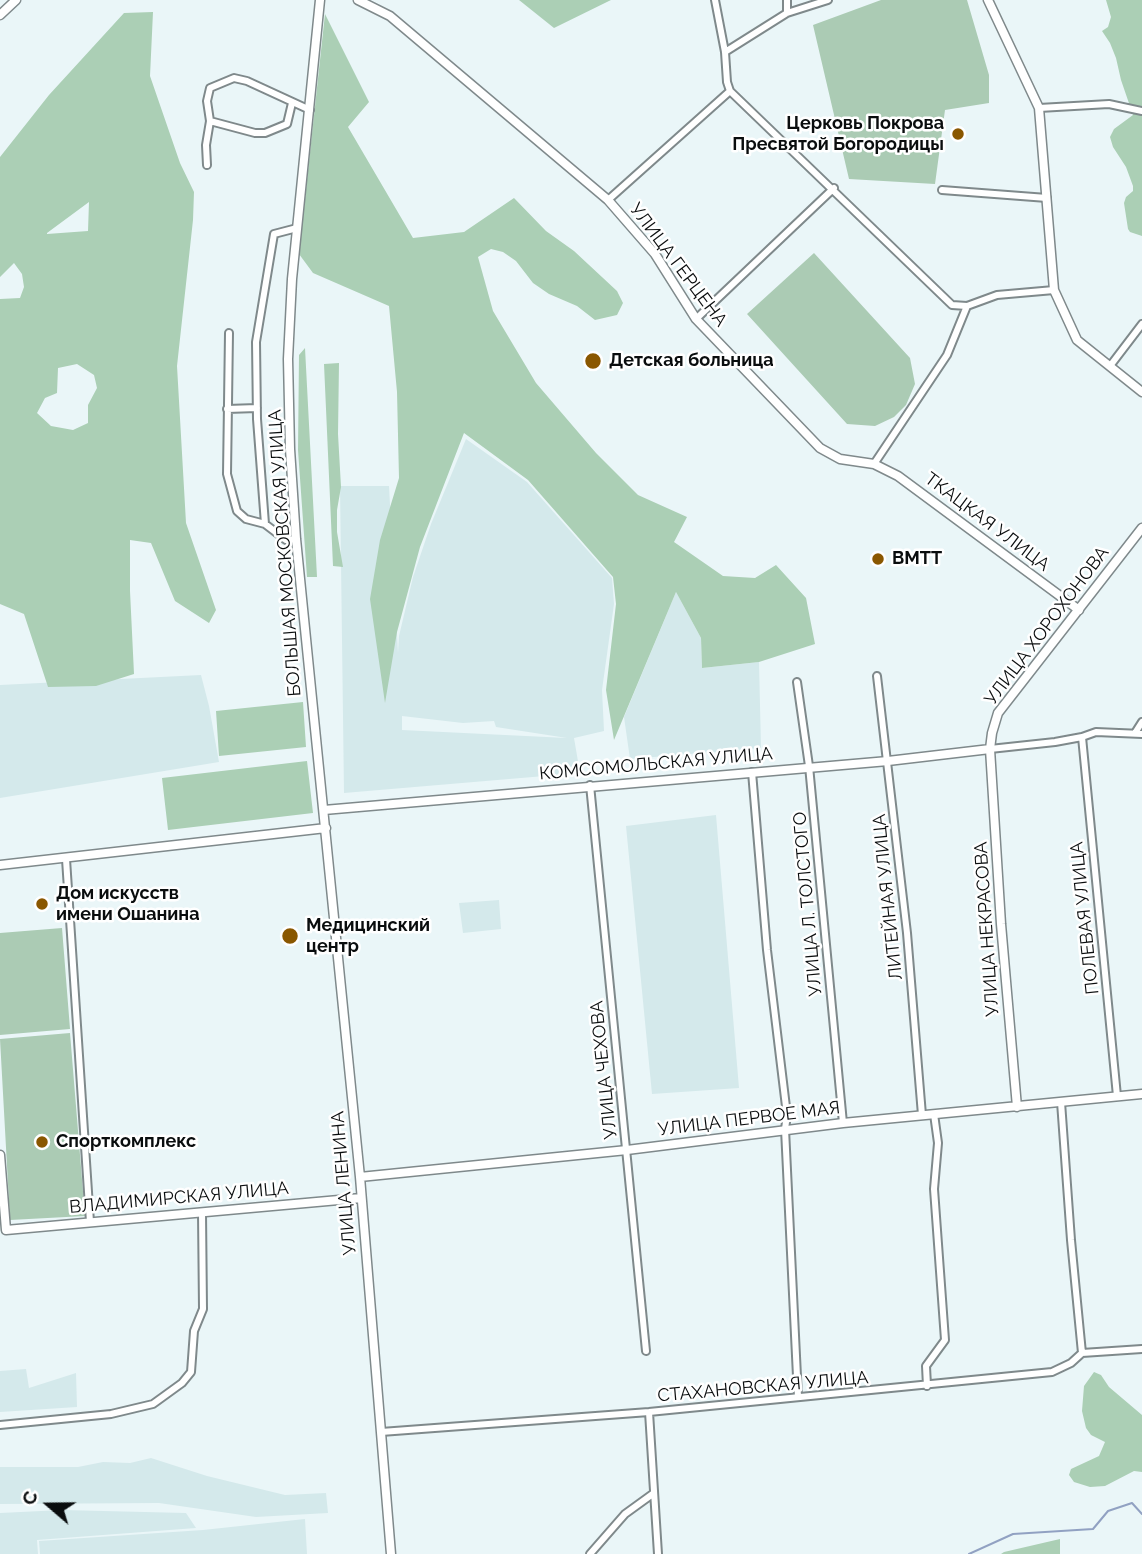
<!DOCTYPE html>
<html>
<head>
<meta charset="utf-8">
<style>
  body { margin:0 }
  #map { position:relative; width:1142px; height:1554px; overflow:hidden; background:#eaf6f8; font-family:Raleway,sans-serif }
  canvas { display:block }
  .north { position:absolute; left:14px; top:1470px; width:70px; height:70px; -webkit-text-stroke:5px #fff; paint-order:stroke; rotate:290deg; font-size:19px; font-weight:700; line-height:28px; text-align:center; color:#0a0d0e }
  .north::after { content:''; display:block; margin:auto; width:24px; height:32px; background:#0a0d0e; clip-path:polygon(50% 0,100% 100%,50% 72%,0 100%) }
</style>
</head>
<body>
<div id="map">
<canvas width="1142" height="1554"></canvas>
<div class="north">С</div>
</div>
<script>
const ctx = document.querySelector('canvas').getContext('2d');
ctx.lineJoin = 'round';
function fillPath(path, color) { ctx.fillStyle = color; ctx.fill(path, 'evenodd'); }
const toPath = rows => new Path2D(rows.map(r => 'M' + r).join(''));
function stroke(path, color, width, dash) { ctx.strokeStyle = color; ctx.lineWidth = width; ctx.lineCap = dash ? 'butt' : 'round'; ctx.setLineDash(dash || []); ctx.stroke(path); }
function label(font, color, halo, rows, align = 'center') {
  ctx.font = font + ' Raleway,sans-serif'; ctx.lineWidth = 5; ctx.setLineDash([]); ctx.textBaseline = 'middle'; ctx.strokeStyle = halo; ctx.fillStyle = color; for (const [text, x, y, turn = 0] of rows) {
    ctx.save(); ctx.translate(x, y); ctx.rotate((+turn || 0) * Math.PI / 180); ctx.textAlign = isNaN(turn) ? turn : align; if (halo) ctx.strokeText(text, 0, 0); ctx.fillText(text, 0, 0); ctx.restore();
  }
}
fillPath(toPath([
  [466,439,527,482,612,578,614,604,602,690,604,731,574,738,580,773,344,793,340,486,389,486,398,653,399,636,413,577,431,524],
  [402,716,463,723,494,721,496,727,567,738,402,730],
  [676,592,701,638,702,668,759,662,761,748,630,759,624,717],
  [201,675,209,706,219,762,0,798,0,685],
  [716,815,739,1088,652,1094,626,826],
  [499,900,501,929,463,933,459,903],
  [26,1369,29,1388,76,1373,77,1407,0,1412,0,1371],
  [151,1458,207,1476,285,1495,326,1493,328,1513,256,1517,159,1503,0,1504,0,1467,78,1467,103,1462,130,1463],
  [62,1510,186,1513,196,1528,37,1540,38,1554,0,1554,0,1513],
  [305,1519,307,1554,40,1554,39,1541,203,1530]
]), '#d4e9eb');
fillPath(toPath([
  [881,0,967,0,989,75,989,103,945,110,935,184,849,179,813,25],
  [814,253,910,358,915,384,906,405,894,417,875,426,847,424,747,314],
  [62,928,70,1029,0,1035,0,933],
  [70,1033,85,1216,10,1220,0,1039]
]), '#abcbb4');
fillPath(toPath([
  [519,0,611,0,554,28],
  [1106,0,1142,0,1142,236,1130,232,1128,229,1124,203,1126,197,1133,191,1133,186,1126,167,1113,147,1110,137,1114,129,1133,115,1121,80,1116,58,1110,43,1102,31,1108,27,1111,17],
  [153,12,150,76,180,163,194,192,193,220,177,366,186,523,216,610,209,623,175,601,151,543,130,540,130,591,134,674,96,686,48,687,24,614,0,604,0,299,20,298,24,287,22,274,14,263,0,277,0,157,49,95,124,13],
  [89,202,88,231,47,234,47,233],
  [77,364,94,375,97,388,88,405,88,423,73,430,51,426,37,413,45,398,57,393,58,368],
  [325,14,369,102,348,127,413,238,464,232,514,198,546,231,574,251,617,291,623,303,617,315,595,320,577,306,549,294,533,283,516,261,503,252,491,249,478,257,493,311,536,383,596,453,638,495,687,517,674,542,723,576,755,578,776,565,806,598,815,644,759,662,702,668,701,638,676,592,614,740,606,690,616,604,613,577,528,480,464,433,420,547,397,632,385,703,370,599,380,540,399,478,397,392,389,306,313,273,299,254],
  [305,348,317,577,307,577,298,450,299,355],
  [339,363,338,434,341,487,337,510,337,532,343,567,333,566,324,364],
  [303,702,306,747,219,756,216,711],
  [307,761,313,813,168,830,162,778],
  [1094,1372,1101,1375,1109,1387,1142,1415,1142,1472,1134,1471,1105,1486,1090,1487,1074,1482,1069,1475,1071,1469,1099,1456,1105,1442,1091,1435,1086,1428,1082,1411,1084,1386],
  [1060,1539,1060,1554,1001,1554,1004,1552]
]), '#abcfb5');
stroke(toPath([
  [969,1554,1013,1534,1093,1529,1108,1511,1132,1503,1142,1514]
]), '#91a1c2', 2);
const street = toPath([
  [715,0,725,52,727,82,730,91,952,305,967,306],
  [787,0,787,13],
  [725,52,787,13,828,0],
  [1039,108,1109,104,1142,111],
  [210,121,255,133,265,133,287,124,292,103],
  [207,165,206,145,210,121,207,101,210,88,234,78,247,81,310,110],
  [942,190,1047,198],
  [608,200,730,91],
  [696,319,834,188],
  [229,333,227,474,237,511,246,519,265,524],
  [1110,366,1142,324],
  [227,409,257,408],
  [874,464,947,355,967,306,997,295,1054,290],
  [296,539,286,540,265,524,257,419,256,342,274,234,297,228],
  [877,676,907,933,922,1115],
  [797,682,809,766,843,1123],
  [1135,733,1142,722],
  [1082,737,1117,1096],
  [990,749,1055,742,1082,737,1096,732,1142,734],
  [752,772,767,950,787,1115,785,1129,798,1397],
  [590,785,646,1351],
  [66,859,90,1222],
  [1061,1102,1071,1240,1082,1353],
  [927,1386,926,1366,945,1340,934,1189,938,1143,934,1114],
  [649,1412,658,1554],
  [0,1425,111,1414,153,1404,182,1383,191,1372,194,1331,203,1309,202,1213],
  [381,1432,649,1412,1052,1372,1071,1363,1082,1353,1142,1349],
  [590,1554,625,1514,654,1493]
]);
const secondary = toPath([
  [320,0,292,279,288,359,290,449,296,539,360,1177,391,1554],
  [358,0,390,16,608,200,655,254,696,319,820,448,840,459,874,464,898,476,1079,610],
  [988,0,1039,108,1054,290,1077,340,1142,392],
  [0,15,16,0],
  [324,810,888,761,990,749],
  [0,865,326,828],
  [1017,1107,1001,924,990,749,992,733,998,713,1142,528],
  [0,1155,6,1230,361,1198],
  [360,1177,627,1150,843,1123,1142,1094]
]);
stroke(street, '#7f898b', 10);
stroke(secondary, '#7f898b', 11);
stroke(street, '#fff', 6);
stroke(secondary, '#fff', 8);
for (const [x, y, r, color] of [
  [958,134,7,"#8a5700"],
  [593,361,9,"#8a5700"],
  [878,559,7,"#8a5700"],
  [42,904,7,"#8a5700"],
  [290,936,9,"#8a5700"],
  [42,1142,7,"#8a5700"]
]) { const dot = new Path2D(); dot.arc(x, y, r, 0, 2 * Math.PI); ctx.fillStyle = color; ctx.fill(dot); stroke(dot, '#fff', 2.5); }
label('bold 18px', '#0a0d0e', '#fff', [
  ["Церковь Покрова",944,124,"right"],
  ["Пресвятой Богородицы",944,145,"right"],
  ["Детская больница",609,361],
  ["ВМТТ",892,559],
  ["Дом искусств",56,894],
  ["имени Ошанина",56,915],
  ["Медицинский",306,926],
  ["центр",306,947],
  ["Спорткомплекс",56,1142]
], 'left');
label('18px', '#0a0d0e', '#fff', [
  ["УЛИЦА ГЕРЦЕНА",678,265,53],
  ["ТКАЦКАЯ УЛИЦА",987,522,37],
  ["БОЛЬШАЯ МОСКОВСКАЯ УЛИЦА",285,553,-94],
  ["УЛИЦА ХОРОХОНОВА",1047,626,-53],
  ["КОМСОМОЛЬСКАЯ УЛИЦА",656,764,-5],
  ["ЛИТЕЙНАЯ УЛИЦА",888,897,-96],
  ["УЛИЦА Л. ТОЛСТОГО",808,904,-95],
  ["ПОЛЕВАЯ УЛИЦА",1085,918,-96],
  ["УЛИЦА НЕКРАСОВА",987,929,-94],
  ["УЛИЦА ЧЕХОВА",604,1070,-96],
  ["УЛИЦА ПЕРВОЕ МАЯ",749,1119,-7],
  ["УЛИЦА ЛЕНИНА",344,1183,-95],
  ["ВЛАДИМИРСКАЯ УЛИЦА",179,1198,-5],
  ["СТАХАНОВСКАЯ УЛИЦА",763,1387,-5]
]);
</script>
</body>
</html>
